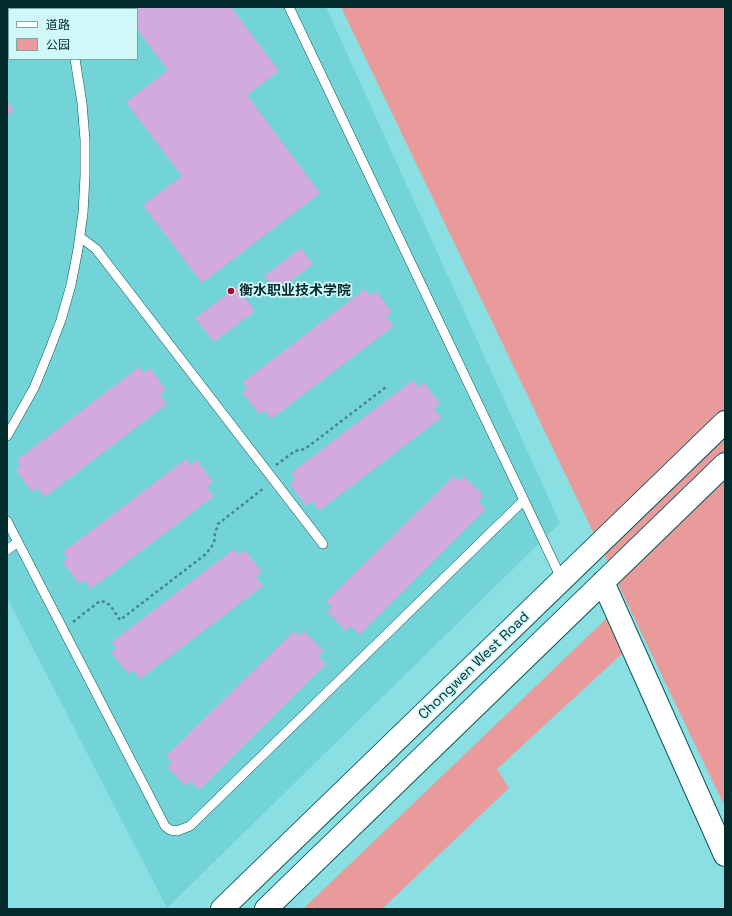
<!DOCTYPE html>
<html>
<head>
<meta charset="utf-8">
<style>
  body { margin:0 }
  #map { position:relative; width:732px; height:916px; overflow:hidden; background:#8adfe3; font-family:"Space Grotesk","Noto Sans SC",sans-serif }
  canvas { display:block }
  .frame { position:absolute; inset:0; border:8px solid #032a2b; pointer-events:none }
  .legend { position:absolute; left:8px; top:8px; width:130px; height:52px; box-sizing:border-box; background:#d0f8f9; border:1px solid #7ea6a7; margin:0; padding:5px 7px; list-style:none; font-size:12px; color:#032a2b }
  .legend li { display:flex; align-items:center; gap:8px; height:20px }
  .legend b { width:20px; border:1px solid #7ea6a7 }
</style>
</head>
<body>
<div id="map">
<canvas width="732" height="916"></canvas>
<div class="frame"></div>
<ul class="legend">
<li><b style="height:5px;background:#fff"></b>道路</li>
<li><b style="height:11px;background:#e99b9b"></b>公园</li>
</ul>
</div>
<script>
const ctx = document.querySelector('canvas').getContext('2d');
ctx.lineJoin = 'round';
function fillPath(path, color) { ctx.fillStyle = color; ctx.fill(path, 'evenodd'); }
const toPath = rows => new Path2D(rows.map(r => 'M' + r).join(''));
function stroke(path, color, width, dash) { ctx.strokeStyle = color; ctx.lineWidth = width; ctx.lineCap = dash ? 'butt' : 'round'; ctx.setLineDash(dash || []); ctx.stroke(path); }
function label(font, color, halo, rows, align = 'center') {
  ctx.font = font + ' "Space Grotesk","Noto Sans SC",sans-serif'; ctx.lineWidth = 3.5; ctx.setLineDash([]); ctx.textBaseline = 'middle'; ctx.strokeStyle = halo; ctx.fillStyle = color; for (const [text, x, y, turn = 0] of rows) {
    ctx.save(); ctx.translate(x, y); ctx.rotate((+turn || 0) * Math.PI / 180); ctx.textAlign = isNaN(turn) ? turn : align; if (halo) ctx.strokeText(text, 0, 0); ctx.fillText(text, 0, 0); ctx.restore();
  }
}
fillPath(toPath([
  [7,7,326,7,560,523,167,908,7,598],
  [9,9,137,9,137,59,9,59]
]), '#73d4d7');
fillPath(toPath([
  [341,7,725,7,725,807],
  [608,617,625,651,497,769,509,788,382,909,303,909]
]), '#e99b9b');
fillPath(toPath([
  [136,7,231,7,279,71,247,95,320,193,202,283,143,205,182,176,126,102,168,70,137,29,137,9,134,9],
  [7,101,14,110,7,116],
  [301,248,313,264,276,292,264,276],
  [237,287,255,311,214,342,195,318],
  [365,289,370,295,376,291,392,312,386,317,394,326,271,419,264,410,259,414,242,392,247,388,243,382],
  [139,367,144,373,150,368,166,390,160,395,167,404,45,497,38,488,32,492,16,470,21,466,17,460],
  [413,380,418,387,424,382,440,404,434,408,441,418,319,511,312,501,306,506,290,484,295,479,291,473],
  [186,459,190,465,197,460,213,482,207,487,214,496,91,589,85,580,79,584,63,562,68,558,63,552],
  [454,476,459,481,464,476,484,496,478,501,486,509,359,635,351,626,346,631,327,611,332,607,326,601],
  [234,549,239,555,245,550,262,572,256,577,263,586,140,679,133,670,128,674,111,652,117,648,112,642],
  [294,631,299,636,304,631,324,651,318,656,326,664,199,790,191,781,186,786,167,767,172,762,166,756]
]), '#d2aadd');
const lane = toPath([
  [62,7,62,9],
  [289,7,562,580],
  [80,237,96,249,323,544],
  [7,436,34,388,48,354,61,320,71,285,78,249,83,213,85,176,85,140,82,103,75,59],
  [7,521,165,826,170,830,177,831,190,826,524,500],
  [7,550,18,542]
]);
const secondary = toPath([
  [603,582,725,855],
  [222,909,725,422],
  [266,909,725,464]
]);
stroke(lane, '#0d5659', 10);
stroke(secondary, '#0d5659', 24);
stroke(toPath([
  [276,465,295,451,305,449,386,387],
  [73,622,100,601,105,602,110,605,120,620,206,554,214,543,215,534,218,524,264,488]
]), '#478588', 2.5, [3, 3]);
stroke(lane, '#fff', 9);
stroke(secondary, '#fff', 22);
for (const [x, y, r, color] of [
  [231,291,4,"#a5092c"]
]) { const dot = new Path2D(); dot.arc(x, y, r, 0, 2 * Math.PI); ctx.fillStyle = color; ctx.fill(dot); stroke(dot, '#d0f8f9', 1.5); }
label('bold 14px', '#032a2b', '#d0f8f9', [
  ["衡水职业技术学院",239,291]
], 'left');
label('14px', '#032a2b', '#d0f8f9', [
  ["Chongwen West Road",474,666,-44]
]);
</script>
</body>
</html>
